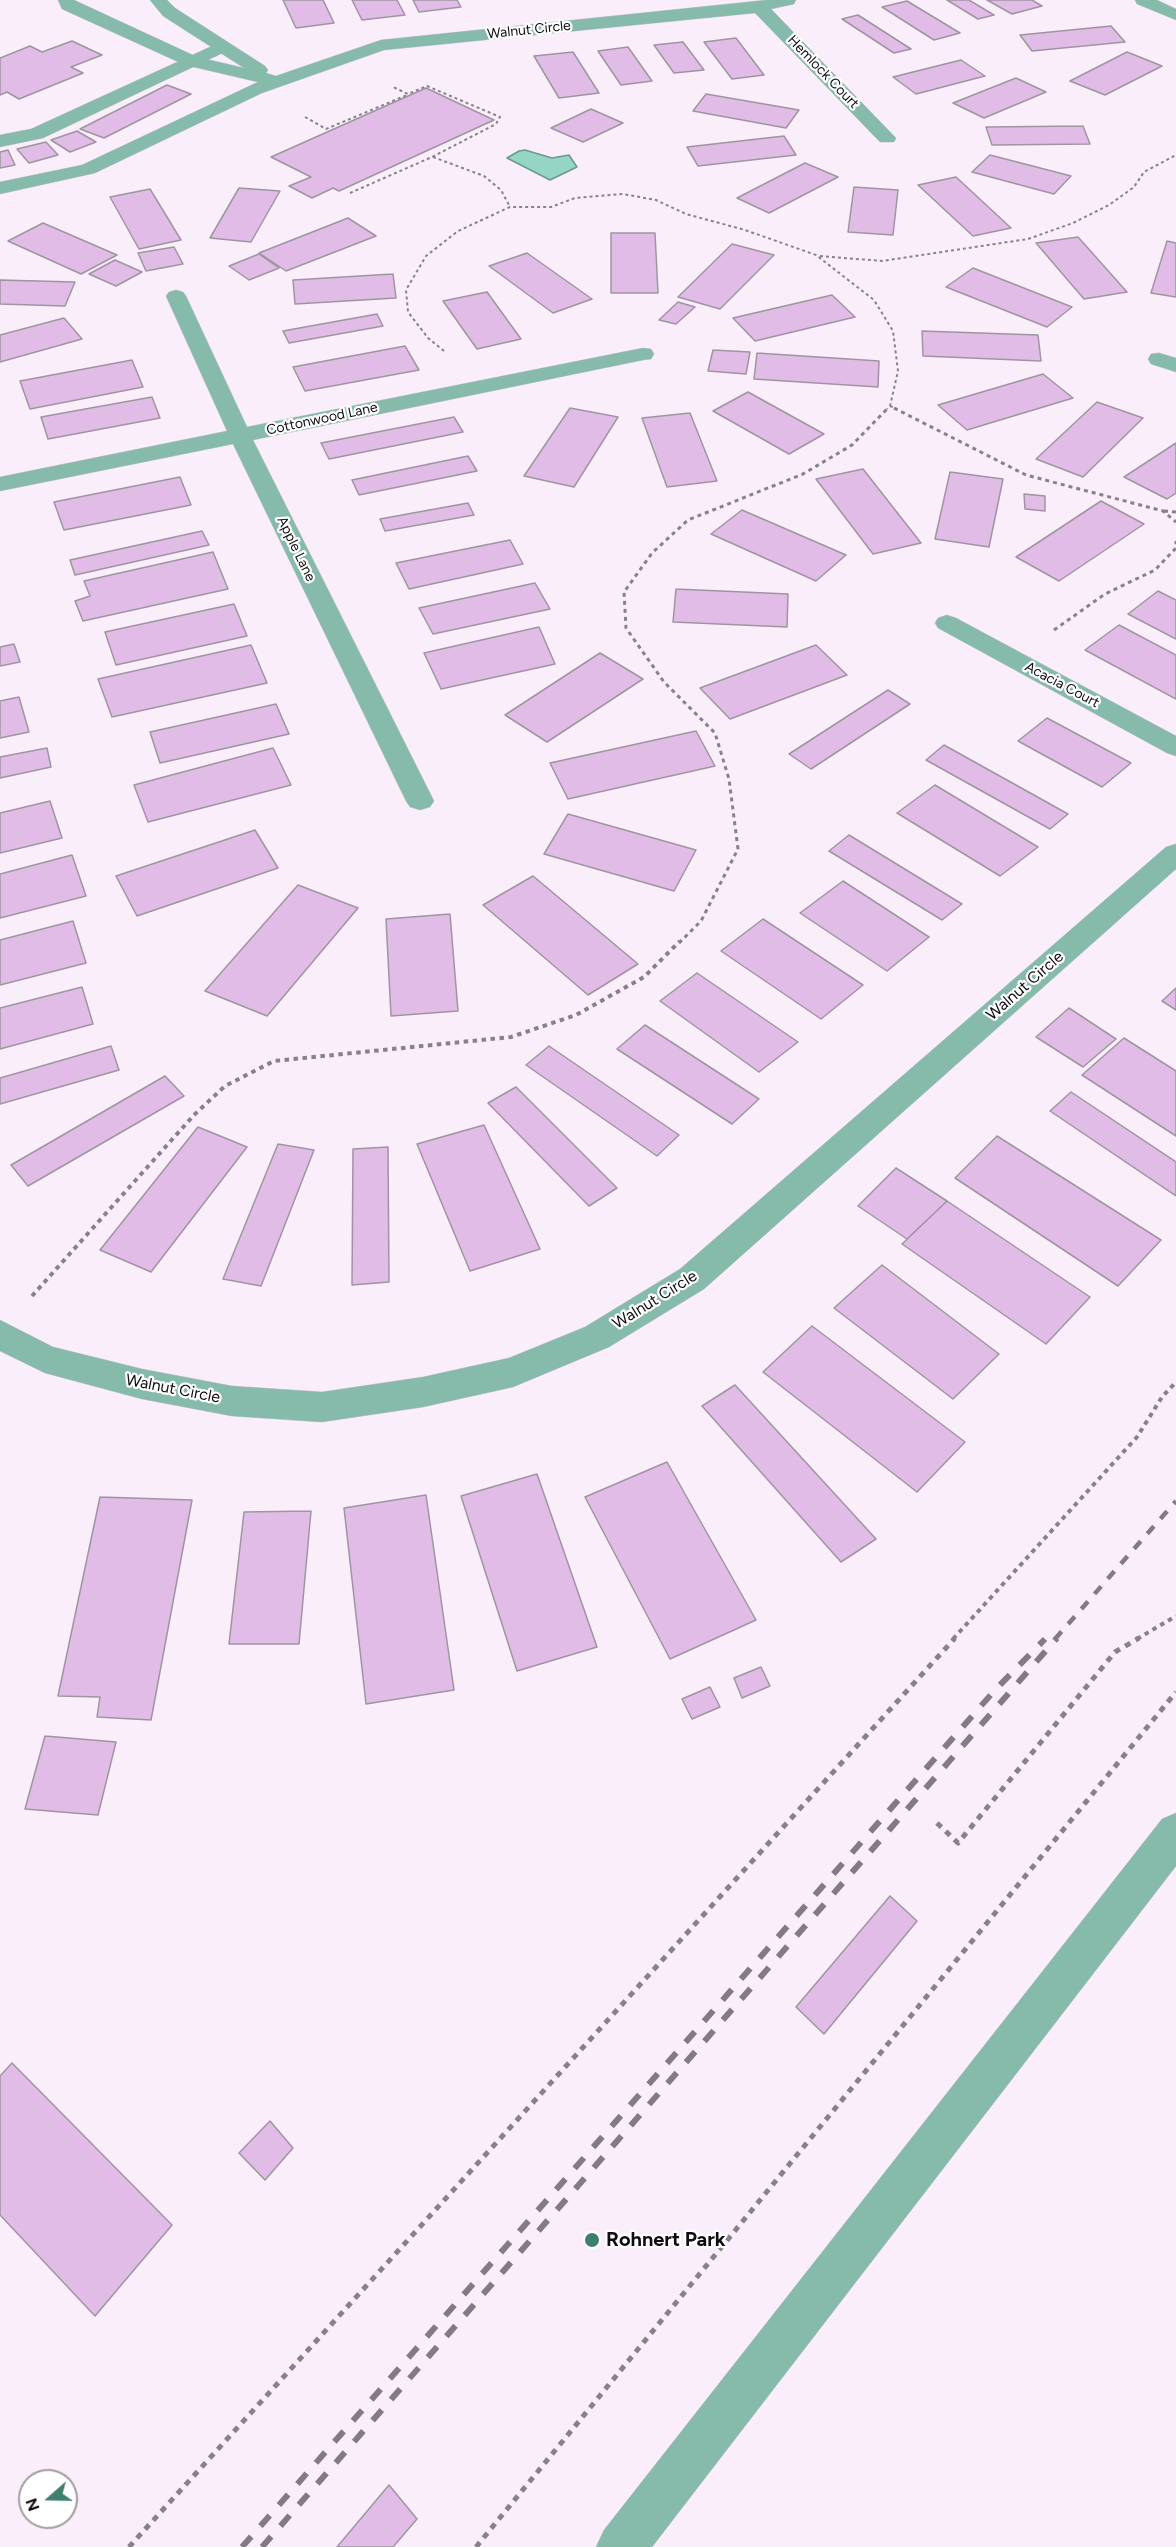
<!DOCTYPE html>
<html>
<head>
<meta charset="utf-8">
<style>
  body { margin:0 }
  #map { position:relative; width:1176px; height:2547px; overflow:hidden; background:#faeefb; font-family:Figtree,sans-serif }
  canvas { display:block }
  .north { position:absolute; left:18px; top:2469px; width:60px; height:60px; box-sizing:border-box; background:#fff; border:2px solid #9f9ea0; border-radius:50%; rotate:250deg; font-size:16px; font-weight:700; line-height:24px; text-align:center; color:#100d11 }
  .north::after { content:''; display:block; margin:auto; width:21px; height:27px; background:#3e7f6e; clip-path:polygon(50% 0,100% 100%,50% 72%,0 100%) }
</style>
</head>
<body>
<div id="map">
<canvas width="1176" height="2547"></canvas>
<div class="north">N</div>
</div>
<script>
const ctx = document.querySelector('canvas').getContext('2d');
ctx.lineJoin = 'round';
function fillPath(path, color) { ctx.fillStyle = color; ctx.fill(path, 'evenodd'); }
const toPath = rows => new Path2D(rows.map(r => 'M' + r).join(''));
function stroke(path, color, width, dash) { ctx.strokeStyle = color; ctx.lineWidth = width; ctx.lineCap = dash ? 'butt' : 'round'; ctx.setLineDash(dash || []); ctx.stroke(path); }
function label(font, color, halo, rows, align = 'center') {
  ctx.font = font + ' Figtree,sans-serif'; ctx.lineWidth = 4.5; ctx.setLineDash([]); ctx.textBaseline = 'middle'; ctx.strokeStyle = halo; ctx.fillStyle = color; for (const [text, x, y, turn = 0] of rows) {
    ctx.save(); ctx.translate(x, y); ctx.rotate((+turn || 0) * Math.PI / 180); ctx.textAlign = isNaN(turn) ? turn : align; if (halo) ctx.strokeText(text, 0, 0); ctx.fillText(text, 0, 0); ctx.restore();
  }
}
const water = toPath([
  [525,150,552,158,569,155,577,167,550,180,507,158,519,151,525,150]
]);
fillPath(water, '#94d5c3');
stroke(water, '#6c998e', 1.5);
const building = toPath([
  [283,0,323,0,334,23,296,28,283,0],
  [352,0,397,0,405,15,362,20,352,0],
  [413,0,457,0,461,7,419,12,413,0],
  [947,0,969,0,994,15,978,19,947,0],
  [987,0,1032,0,1042,6,1012,14,987,0],
  [907,1,960,33,934,40,882,7,907,1],
  [858,15,911,49,894,53,842,19,858,15],
  [1111,26,1125,42,1032,51,1020,35,1111,26],
  [736,38,764,75,732,79,704,42,736,38],
  [72,41,102,55,71,67,83,73,19,99,7,92,0,95,0,58,30,46,42,52,72,41],
  [683,42,704,70,674,73,654,45,683,42],
  [628,47,652,81,621,85,598,51,628,47],
  [573,52,599,93,559,98,534,56,573,52],
  [1127,52,1162,66,1105,95,1070,81,1127,52],
  [961,60,985,76,916,94,893,77,961,60],
  [1016,78,1046,92,984,118,953,103,1016,78],
  [167,85,191,94,104,138,80,129,167,85],
  [426,88,494,120,339,191,333,188,312,198,289,186,311,177,271,157,426,88],
  [706,94,799,110,786,128,693,111,706,94],
  [591,109,623,123,583,142,551,128,591,109],
  [1083,126,1090,144,992,145,986,127,1083,126],
  [77,131,96,142,70,152,51,140,77,131],
  [784,136,796,155,698,166,687,147,784,136],
  [46,142,58,155,29,163,17,149,46,142],
  [8,150,15,165,0,168,0,152,8,150],
  [990,155,1071,176,1054,194,972,172,990,155],
  [805,163,838,177,769,213,737,198,805,163],
  [956,177,1011,228,973,236,918,185,956,177],
  [854,187,898,190,893,235,848,232,854,187],
  [239,188,280,191,251,242,210,238,239,188],
  [150,189,181,240,139,249,110,197,150,189],
  [348,218,376,236,286,271,259,253,348,218],
  [43,223,117,255,81,274,8,241,43,223],
  [611,233,655,233,658,293,611,293,611,233],
  [1078,237,1127,292,1084,299,1036,243,1078,237],
  [1167,241,1176,243,1176,297,1151,293,1167,241],
  [732,244,774,255,720,309,678,297,732,244],
  [174,247,183,264,146,271,138,253,174,247],
  [527,253,592,299,553,313,489,266,527,253],
  [259,254,279,268,249,280,229,266,259,254],
  [115,260,142,272,116,286,89,274,115,260],
  [973,268,1072,307,1047,327,946,287,973,268],
  [393,274,396,298,295,304,293,280,393,274],
  [0,280,75,282,65,306,0,304,0,280],
  [487,292,521,339,477,349,443,301,487,292],
  [832,295,855,317,755,341,733,318,832,295],
  [678,302,695,307,676,324,659,320,678,302],
  [377,314,383,326,289,343,283,331,377,314],
  [64,318,82,339,0,362,0,335,64,318],
  [922,331,1038,335,1041,361,923,356,922,331],
  [405,346,419,370,305,391,293,367,405,346],
  [713,350,750,352,746,374,708,371,713,350],
  [757,353,879,361,878,387,754,379,757,353],
  [132,360,143,387,30,409,20,381,132,360],
  [1043,374,1073,398,967,430,938,405,1043,374],
  [748,392,824,434,789,454,713,411,748,392],
  [152,397,160,418,48,439,41,417,152,397],
  [1097,402,1143,418,1083,477,1036,459,1097,402],
  [570,408,618,417,574,487,524,476,570,408],
  [690,413,717,481,667,487,642,418,690,413],
  [454,417,463,432,329,459,321,443,454,417],
  [1176,443,1176,493,1167,499,1124,477,1176,443],
  [468,456,477,471,359,495,352,480,468,456],
  [863,469,921,543,873,554,816,479,863,469],
  [950,472,1003,479,989,547,935,539,950,472],
  [180,477,191,505,64,530,54,502,180,477],
  [1024,494,1045,496,1045,511,1025,509,1024,494],
  [1101,501,1144,524,1059,581,1016,557,1101,501],
  [468,503,474,515,385,531,380,519,468,503],
  [742,510,846,555,816,581,711,534,742,510],
  [202,531,209,545,75,575,70,560,202,531],
  [510,540,523,564,409,589,396,563,510,540],
  [213,552,228,589,83,621,75,601,90,596,84,581,213,552],
  [535,583,550,609,433,634,419,608,535,583],
  [676,589,788,594,787,627,673,622,676,589],
  [1158,591,1176,600,1176,639,1128,614,1158,591],
  [234,604,247,636,116,665,105,632,234,604],
  [1119,625,1176,655,1176,699,1085,650,1119,625],
  [539,627,555,664,441,689,424,653,539,627],
  [14,644,20,662,0,666,0,647,14,644],
  [251,645,267,683,112,717,98,679,251,645],
  [816,645,847,675,730,719,700,688,816,645],
  [600,653,643,679,547,742,505,715,600,653],
  [888,690,910,704,811,769,789,754,888,690],
  [19,697,29,732,0,738,0,701,19,697],
  [276,704,289,734,160,763,150,732,276,704],
  [1047,718,1131,763,1102,787,1018,741,1047,718],
  [696,731,715,766,568,799,550,763,696,731],
  [944,745,1068,814,1050,829,926,760,944,745],
  [47,748,51,767,0,778,0,757,47,748],
  [273,748,291,785,148,822,134,785,273,748],
  [935,785,1038,847,1000,876,897,813,935,785],
  [50,801,62,838,0,853,0,813,50,801],
  [568,814,696,850,674,891,544,854,568,814],
  [255,830,278,868,137,916,116,876,255,830],
  [849,835,962,904,942,920,829,851,849,835],
  [72,855,86,896,0,918,0,874,72,855],
  [533,876,638,964,588,995,483,905,533,876],
  [843,881,929,937,887,971,800,913,843,881],
  [298,885,358,908,267,1016,205,991,298,885],
  [450,914,458,1011,391,1016,386,919,450,914],
  [763,919,863,985,821,1019,721,951,763,919],
  [73,921,86,963,0,985,0,940,73,921],
  [697,973,798,1042,759,1072,660,1001,697,973],
  [82,987,93,1024,0,1049,0,1008,82,987],
  [1176,988,1176,1010,1162,1001,1176,988],
  [1069,1008,1116,1039,1083,1067,1036,1037,1069,1008],
  [645,1025,759,1099,732,1124,617,1049,645,1025],
  [1124,1038,1176,1071,1176,1136,1082,1075,1124,1038],
  [111,1046,119,1070,0,1104,0,1078,111,1046],
  [549,1046,679,1135,657,1156,526,1065,549,1046],
  [165,1076,184,1096,28,1186,11,1165,165,1076],
  [516,1087,617,1188,589,1206,488,1103,516,1087],
  [1071,1092,1176,1162,1176,1196,1050,1111,1071,1092],
  [484,1125,540,1249,470,1271,417,1144,484,1125],
  [198,1127,247,1147,151,1272,100,1250,198,1127],
  [997,1136,1161,1240,1118,1286,955,1178,997,1136],
  [278,1144,314,1150,261,1286,223,1279,278,1144],
  [388,1147,389,1282,352,1285,353,1149,388,1147],
  [896,1168,947,1201,907,1239,858,1206,896,1168],
  [947,1201,1090,1297,1046,1344,902,1244,947,1201],
  [882,1265,999,1354,953,1399,834,1308,882,1265],
  [812,1326,965,1442,917,1492,763,1372,812,1326],
  [735,1385,876,1539,841,1562,702,1406,735,1385],
  [667,1462,756,1620,670,1659,585,1497,667,1462],
  [537,1474,597,1647,517,1671,461,1496,537,1474],
  [426,1495,454,1690,366,1704,344,1508,426,1495],
  [100,1497,192,1500,151,1720,97,1717,100,1697,58,1696,100,1497],
  [311,1511,299,1644,229,1644,244,1512,311,1511],
  [761,1667,770,1686,742,1698,734,1678,761,1667],
  [710,1687,720,1707,692,1719,682,1699,710,1687],
  [45,1736,116,1742,98,1815,25,1809,45,1736],
  [890,1896,917,1921,824,2034,796,2007,890,1896],
  [12,2063,172,2225,95,2316,0,2215,0,2076,12,2063],
  [270,2121,293,2148,265,2180,239,2153,270,2121],
  [389,2485,417,2519,393,2547,337,2547,389,2485]
]);
fillPath(building, '#e1bce7');
stroke(building, '#9f95a1', 1.5);
const service = toPath([
  [223,41,232,46,229,50,43,138,0,147,0,135,31,129,223,41],
  [1176,1813,1176,1866,652,2547,596,2547,604,2530,1162,1819,1176,1813]
]);
const minor = toPath([
  [58,0,74,0,197,57,244,68,163,16,150,0,167,0,175,8,265,66,268,70,266,73,276,76,381,40,767,0,796,0,794,4,771,9,896,138,894,142,880,142,755,13,384,50,262,93,95,173,0,194,0,182,82,165,258,82,185,65,62,9,58,0],
  [1135,0,1157,0,1176,9,1176,20,1137,4,1135,0],
  [176,290,183,292,186,296,247,427,643,348,651,349,654,354,651,359,643,360,253,440,434,801,430,807,420,810,410,807,406,801,233,444,0,491,0,477,227,431,166,296,169,292,176,290],
  [1159,353,1176,358,1176,372,1151,364,1148,359,1151,354,1159,353],
  [947,615,956,618,1176,736,1176,756,1167,753,938,628,935,623,938,618,947,615],
  [1176,844,1176,869,704,1289,609,1347,513,1387,423,1407,322,1422,232,1416,142,1399,45,1373,0,1351,0,1320,53,1347,142,1369,232,1386,322,1392,423,1377,509,1358,585,1327,680,1269,1166,847,1176,844]
]);
stroke(service, '#d5cad6', 1);
stroke(minor, '#d5cad6', 1);
stroke(toPath([
  [305,117,326,129,407,95],
  [433,157,484,176,501,190,510,207],
  [350,193,432,157,496,124,500,117,427,86,408,94,393,87],
  [820,256,882,261,1028,239,1073,223,1109,205,1134,187,1144,172,1176,155],
  [444,351,428,338,408,312,406,290,426,256,458,231,510,207,551,207,575,198,623,194,656,200,686,214,745,230,816,255,874,300,893,331,898,371,890,406,887,409],
  [890,406,897,409]
]), '#89818a', 2, [3, 3]);
stroke(toPath([
  [894,408,1026,475,1163,511,1176,522],
  [1164,511,1176,512],
  [1054,630,1105,594,1155,570,1176,548,1176,541],
  [679,943,701,921,738,849,729,779,715,733,664,682,626,628,624,592,652,553,688,520,803,474,852,445,888,408]
]), '#89818a', 3, [4, 4]);
stroke(toPath([
  [32,1296,194,1115,225,1086,274,1061,511,1037,576,1015,644,977,680,941],
  [953,1639,1137,1437,1162,1397,1176,1382],
  [1137,1639,1176,1616]
]), '#89818a', 4, [4.5, 4.5]);
stroke(toPath([
  [937,1823,958,1843,1115,1652,1139,1638],
  [129,2547,955,1638],
  [476,2547,1176,1692]
]), '#89818a', 5, [6, 6]);
fillPath(service, '#86bbab');
fillPath(minor, '#86bbab');
stroke(toPath([
  [1055,1639,1176,1501]
]), '#827b83', 4.5, [10, 10]);
stroke(toPath([
  [242,2547,995,1690,1045,1639],
  [262,2547,1057,1638]
]), '#827b83', 6, [14, 14]);
for (const [x, y, r, color] of [
  [592,2240,8,"#3e7f6e"]
]) { const dot = new Path2D(); dot.arc(x, y, r, 0, 2 * Math.PI); ctx.fillStyle = color; ctx.fill(dot); stroke(dot, '#fff', 2); }
label('14px', '#100d11', '#fff', [
  ["Walnut Circle",529,30,-6],
  ["Hemlock Court",823,72,46],
  ["Cottonwood Lane",322,419,-12],
  ["Apple Lane",296,549,64],
  ["Acacia Court",1062,685,28]
]);
label('16px', '#100d11', '#fff', [
  ["Walnut Circle",1025,986,-41],
  ["Walnut Circle",655,1300,-32],
  ["Walnut Circle",173,1389,11]
]);
label('bold 20px', '#100d11', '#fff', [
  ["Rohnert Park",606,2240]
], 'left');
</script>
</body>
</html>
